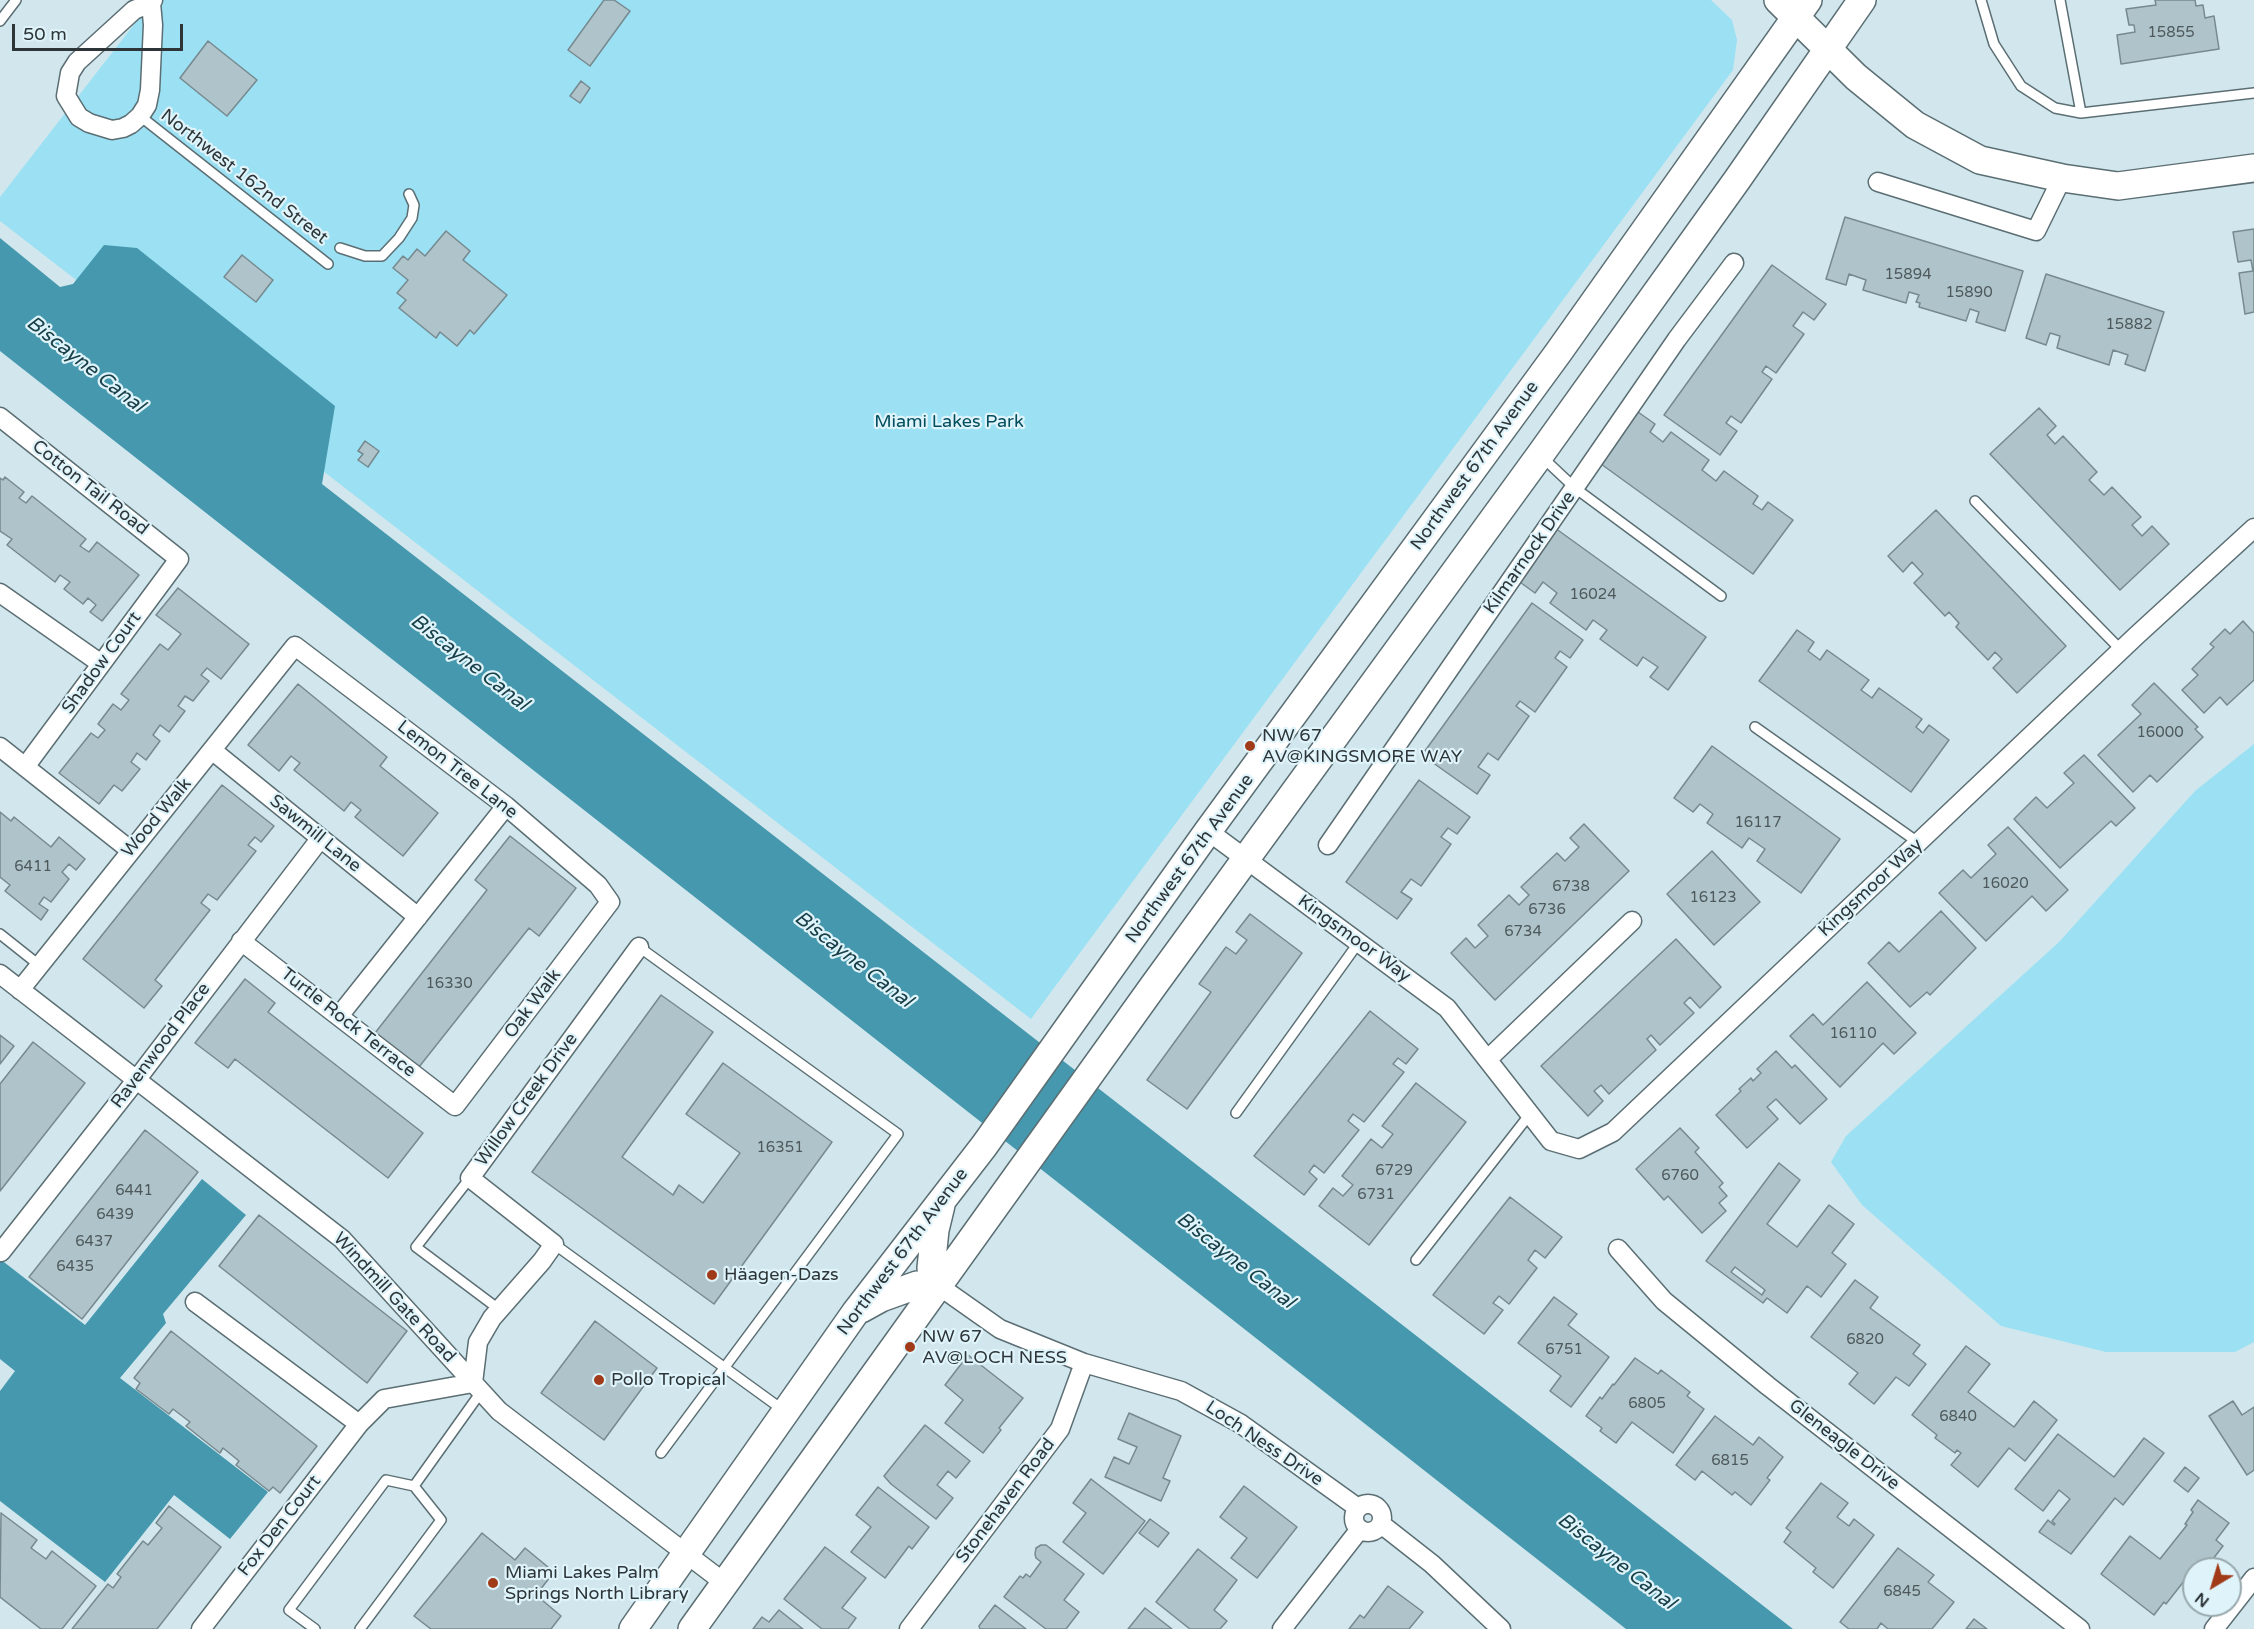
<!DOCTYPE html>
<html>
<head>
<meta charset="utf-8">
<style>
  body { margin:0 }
  #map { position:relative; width:2254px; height:1629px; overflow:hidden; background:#d1e7ed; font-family:"Varela Round",sans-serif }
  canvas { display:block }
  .north { position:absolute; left:2182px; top:1557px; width:60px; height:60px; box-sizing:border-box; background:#dff4fa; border:2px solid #98a8ac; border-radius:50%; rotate:218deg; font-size:16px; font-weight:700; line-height:24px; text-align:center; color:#2d3538 }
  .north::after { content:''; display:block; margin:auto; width:21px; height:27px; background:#a13a18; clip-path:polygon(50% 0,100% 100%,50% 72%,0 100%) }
  .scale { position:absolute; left:12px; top:24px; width:171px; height:27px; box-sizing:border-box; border:3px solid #2d3538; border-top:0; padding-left:8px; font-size:18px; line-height:21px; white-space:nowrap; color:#2d3538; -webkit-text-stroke:4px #dff4fa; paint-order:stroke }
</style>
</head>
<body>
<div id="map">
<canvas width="2254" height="1629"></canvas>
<div class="north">N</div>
<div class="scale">50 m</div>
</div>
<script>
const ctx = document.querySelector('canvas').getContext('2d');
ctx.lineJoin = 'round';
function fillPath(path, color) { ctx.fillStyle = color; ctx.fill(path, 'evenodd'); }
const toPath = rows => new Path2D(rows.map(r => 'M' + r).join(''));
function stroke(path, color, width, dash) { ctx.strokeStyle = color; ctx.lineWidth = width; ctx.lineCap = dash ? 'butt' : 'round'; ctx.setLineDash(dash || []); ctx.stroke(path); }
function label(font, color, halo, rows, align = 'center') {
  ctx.font = font + ' "Varela Round",sans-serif'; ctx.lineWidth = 4.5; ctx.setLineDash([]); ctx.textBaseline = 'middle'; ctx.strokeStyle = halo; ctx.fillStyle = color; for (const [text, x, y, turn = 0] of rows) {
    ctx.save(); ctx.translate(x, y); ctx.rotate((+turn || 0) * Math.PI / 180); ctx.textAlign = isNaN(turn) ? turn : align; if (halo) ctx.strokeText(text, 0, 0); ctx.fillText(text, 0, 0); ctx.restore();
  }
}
fillPath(toPath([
  [153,0,1711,0,1732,20,1737,40,1733,70,1031,1019,0,221,0,197],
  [2254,744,2254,1342,2235,1352,2106,1352,2001,1326,1862,1205,1831,1162,1846,1136,2059,942,2195,791]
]), '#9be0f3');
fillPath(toPath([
  [0,238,60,287,73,284,104,245,137,248,335,406,322,484,1793,1629,1626,1629,0,351],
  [202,1179,246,1215,163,1314,166,1323,120,1378,268,1492,230,1539,174,1495,105,1582,0,1501,0,1391,15,1371,0,1359,0,1259,85,1325]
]), '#4598ad');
const building = toPath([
  [604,0,614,0,630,11,590,66,568,50,604,0],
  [2155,0,2195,0,2196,6,2203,5,2205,18,2214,16,2219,49,2121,64,2117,35,2135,32,2134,25,2129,25,2126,9,2156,5,2155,0],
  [208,41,257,80,227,116,180,78,208,41],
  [581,81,590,88,580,103,570,96,581,81],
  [1845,217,2023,271,2005,331,1976,322,1979,312,1970,309,1966,321,1919,307,1920,303,1916,302,1919,295,1909,292,1906,303,1863,290,1866,280,1849,274,1846,285,1826,279,1845,217],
  [2254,229,2254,312,2245,314,2239,273,2253,271,2251,260,2238,262,2233,232,2254,229],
  [446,231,470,251,463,260,507,295,474,334,470,330,457,346,440,332,436,338,399,308,406,300,397,293,408,280,393,268,403,256,408,260,417,249,425,256,446,231],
  [242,255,273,280,256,302,224,277,242,255],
  [1772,265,1826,304,1814,320,1803,312,1793,326,1804,334,1776,373,1766,366,1762,372,1772,379,1741,423,1731,416,1726,423,1737,431,1720,455,1664,415,1772,265],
  [2046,274,2164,312,2145,371,2125,364,2128,355,2113,350,2109,365,2057,348,2060,336,2050,333,2046,345,2026,338,2046,274],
  [2039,408,2056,426,2047,435,2055,444,2063,436,2097,472,2089,480,2104,495,2112,487,2141,517,2132,525,2142,536,2152,526,2169,544,2120,590,1990,454,2039,408],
  [1638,412,1655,424,1650,432,1663,442,1671,432,1709,460,1702,470,1716,481,1724,471,1758,496,1753,504,1762,510,1768,502,1793,520,1753,574,1601,464,1638,412],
  [365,441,379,451,368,467,358,460,363,454,358,451,365,441],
  [5,477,24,492,19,498,26,503,32,496,86,539,80,546,89,552,97,542,139,575,102,621,90,612,96,605,88,598,83,604,64,589,70,582,60,575,55,582,7,545,12,539,0,531,0,478,3,480,5,477],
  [1936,510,2066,646,2017,693,1993,668,2002,659,1995,652,1988,660,1956,627,1959,623,1949,612,1945,616,1914,583,1923,574,1912,562,1903,572,1888,556,1936,510],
  [1555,528,1706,637,1668,690,1650,677,1658,667,1643,657,1637,666,1600,639,1607,630,1593,620,1586,630,1550,603,1557,593,1543,582,1535,593,1517,580,1555,528],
  [178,588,249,644,221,679,207,668,201,675,209,681,193,701,185,696,178,706,185,711,169,732,160,725,153,735,160,741,146,760,137,753,131,762,140,769,122,791,114,785,99,804,59,773,91,733,98,738,105,730,98,724,113,704,121,710,129,700,121,694,160,644,168,650,181,634,156,615,178,588],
  [1532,603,1583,640,1570,658,1560,651,1555,658,1567,667,1535,712,1520,701,1516,706,1529,716,1498,760,1488,753,1478,767,1490,775,1477,794,1422,755,1532,603],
  [2243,621,2254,633,2254,680,2227,705,2220,697,2204,713,2182,690,2198,675,2192,669,2214,647,2210,644,2225,629,2230,634,2243,621],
  [1797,630,1814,642,1808,651,1820,660,1827,650,1869,680,1861,690,1872,698,1879,688,1922,719,1916,727,1923,733,1929,725,1949,740,1911,792,1759,681,1797,630],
  [2154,683,2198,727,2195,729,2203,737,2157,782,2150,775,2133,792,2098,755,2141,714,2132,705,2154,683],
  [298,684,387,757,380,766,438,813,403,856,355,817,361,810,351,802,344,811,294,770,300,763,291,756,279,771,248,745,298,684],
  [1712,746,1840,839,1801,893,1757,861,1765,849,1749,838,1742,848,1707,823,1713,814,1700,804,1693,812,1674,798,1712,746],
  [2084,755,2135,808,2116,826,2111,821,2060,868,2014,819,2036,797,2047,808,2074,783,2064,773,2084,755],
  [1419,780,1470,817,1457,834,1448,828,1441,837,1451,844,1421,886,1411,879,1401,892,1412,899,1397,919,1346,882,1419,780],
  [222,785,274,826,261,842,255,837,248,845,256,851,217,900,208,894,201,903,210,910,155,980,162,986,144,1008,83,959,222,785],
  [0,812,11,821,14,817,51,847,59,837,85,859,76,870,69,864,62,872,69,879,51,902,44,897,39,904,48,910,41,920,5,891,10,885,0,877,0,812],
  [1584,824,1629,871,1495,1000,1451,953,1466,938,1475,948,1488,936,1478,925,1509,895,1519,905,1529,895,1521,887,1557,853,1565,861,1579,847,1570,838,1584,824],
  [2008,827,2068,890,2046,911,2032,896,1986,941,1939,893,1963,870,1971,878,1996,854,1988,845,2008,827],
  [510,836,576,888,539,936,529,928,419,1067,375,1033,487,890,475,880,510,836],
  [1712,851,1760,902,1714,945,1667,894,1712,851],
  [1941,911,1976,948,1930,995,1927,992,1910,1007,1868,963,1889,942,1899,952,1941,911],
  [1250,914,1302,953,1187,1109,1147,1080,1211,992,1199,984,1226,947,1236,954,1247,940,1236,932,1250,914],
  [1676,939,1721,987,1700,1008,1690,997,1684,1003,1694,1013,1660,1045,1651,1035,1647,1039,1656,1050,1609,1094,1601,1085,1594,1091,1603,1101,1588,1116,1541,1066,1676,939],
  [245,979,275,1003,268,1012,423,1133,388,1178,235,1059,228,1068,195,1043,245,979],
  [1867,982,1916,1033,1894,1054,1883,1043,1840,1087,1790,1036,1813,1014,1823,1025,1867,982],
  [661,995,713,1032,622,1157,673,1195,679,1185,703,1203,740,1153,686,1114,723,1063,832,1142,714,1304,532,1172,661,995],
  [1370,1011,1418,1049,1406,1064,1398,1058,1393,1064,1404,1072,1364,1122,1353,1114,1348,1121,1359,1130,1324,1173,1314,1165,1309,1172,1317,1179,1304,1195,1254,1156,1370,1011],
  [0,1035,14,1046,0,1064,0,1035],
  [33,1042,85,1083,0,1191,0,1084,33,1042],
  [1776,1051,1792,1068,1795,1065,1827,1099,1800,1124,1776,1099,1767,1107,1778,1119,1747,1148,1716,1115,1741,1091,1739,1089,1751,1078,1753,1081,1761,1073,1757,1069,1776,1051],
  [1416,1083,1466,1122,1369,1245,1319,1206,1333,1188,1343,1196,1353,1185,1342,1176,1371,1139,1382,1148,1393,1134,1382,1126,1416,1083],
  [1680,1128,1699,1148,1695,1152,1723,1183,1719,1187,1727,1196,1719,1203,1726,1211,1702,1233,1668,1196,1664,1200,1636,1169,1680,1128],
  [145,1130,198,1172,82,1319,29,1277,145,1130],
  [1779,1163,1800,1180,1767,1224,1797,1247,1829,1205,1854,1224,1832,1253,1846,1264,1821,1297,1807,1286,1787,1313,1767,1298,1763,1303,1706,1261,1779,1163],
  [1735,1267,1765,1290,1762,1295,1731,1272,1735,1267],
  [1510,1197,1562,1237,1545,1258,1535,1250,1528,1260,1537,1268,1509,1304,1499,1296,1493,1303,1503,1310,1484,1334,1433,1295,1510,1197],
  [259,1215,407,1331,367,1383,219,1266,259,1215],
  [1855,1280,1878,1297,1870,1308,1920,1345,1913,1354,1926,1364,1909,1386,1896,1377,1874,1404,1849,1384,1858,1373,1811,1337,1855,1280],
  [1554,1297,1577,1314,1568,1325,1609,1357,1571,1407,1550,1391,1561,1376,1518,1343,1554,1297],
  [595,1321,657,1368,604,1440,541,1393,595,1321],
  [171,1331,317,1446,280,1493,273,1487,269,1491,236,1465,239,1461,223,1448,220,1453,186,1426,190,1422,173,1409,169,1414,136,1389,140,1383,134,1378,171,1331],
  [1966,1346,1990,1364,1968,1392,2014,1427,2034,1401,2057,1420,2025,1461,2009,1448,1978,1487,1951,1465,1961,1453,1957,1450,1955,1453,1935,1438,1937,1435,1912,1415,1966,1346],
  [968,1355,1023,1398,999,1428,1001,1430,983,1453,945,1423,963,1400,945,1385,968,1355],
  [1635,1358,1658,1374,1661,1370,1690,1392,1687,1396,1704,1409,1673,1453,1632,1422,1616,1443,1600,1431,1602,1428,1586,1416,1600,1397,1602,1399,1613,1384,1614,1385,1635,1358],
  [2233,1401,2242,1415,2254,1407,2254,1470,2247,1475,2209,1416,2233,1401],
  [1129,1413,1181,1436,1163,1478,1170,1481,1161,1501,1105,1477,1114,1457,1129,1464,1137,1447,1118,1439,1129,1413],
  [1715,1416,1753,1445,1759,1437,1783,1457,1767,1478,1770,1480,1751,1505,1735,1492,1732,1495,1702,1471,1695,1480,1676,1465,1715,1416],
  [925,1425,970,1461,956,1478,948,1471,937,1485,953,1498,936,1519,891,1484,884,1476,925,1425],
  [2058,1434,2114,1477,2144,1438,2164,1453,2123,1505,2115,1498,2071,1554,2039,1532,2048,1520,2054,1525,2055,1524,2052,1521,2070,1499,2059,1490,2043,1511,2015,1489,2058,1434],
  [2185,1467,2199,1478,2188,1492,2174,1481,2185,1467],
  [1091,1479,1145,1521,1103,1574,1063,1542,1086,1513,1073,1503,1091,1479],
  [1821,1483,1848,1503,1837,1517,1849,1526,1854,1519,1874,1535,1833,1588,1813,1572,1816,1568,1784,1542,1791,1532,1786,1528,1821,1483],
  [1244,1486,1297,1527,1257,1578,1231,1558,1247,1538,1220,1517,1244,1486],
  [878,1487,929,1527,912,1549,909,1546,885,1578,851,1552,871,1527,856,1515,878,1487],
  [2198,1500,2229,1523,2216,1540,2223,1546,2206,1568,2199,1562,2166,1604,2164,1602,2154,1615,2101,1574,2130,1536,2160,1559,2187,1525,2185,1524,2193,1512,2191,1510,2198,1500],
  [169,1506,221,1547,157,1629,72,1629,108,1584,113,1588,121,1577,117,1574,143,1541,148,1545,162,1528,156,1523,169,1506],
  [1,1513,37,1540,31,1548,46,1559,52,1551,96,1586,62,1629,41,1629,0,1597,1,1513],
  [1150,1519,1169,1533,1158,1547,1139,1533,1150,1519],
  [482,1533,515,1560,525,1548,554,1572,536,1595,561,1616,551,1629,431,1629,414,1616,482,1533],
  [1041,1545,1046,1545,1084,1574,1064,1600,1079,1612,1066,1629,1046,1629,1004,1597,1020,1576,1023,1578,1026,1574,1030,1577,1041,1562,1036,1558,1035,1554,1036,1548,1041,1545],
  [825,1547,866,1578,842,1608,856,1618,848,1629,822,1629,784,1599,825,1547],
  [1898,1548,1934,1575,1928,1582,1954,1602,1932,1629,1888,1629,1881,1623,1877,1629,1849,1629,1840,1622,1898,1548],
  [1198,1549,1237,1580,1214,1610,1227,1621,1220,1629,1190,1629,1156,1602,1198,1549],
  [1388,1586,1423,1612,1409,1629,1349,1629,1360,1615,1364,1618,1388,1586],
  [995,1605,1026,1629,980,1629,979,1626,995,1605],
  [1145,1608,1172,1629,1128,1629,1145,1608],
  [779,1610,803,1629,753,1629,762,1617,769,1622,779,1610],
  [1974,1619,1987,1629,1966,1629,1974,1619]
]);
fillPath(building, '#afc4ca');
stroke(building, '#76898f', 1.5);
const lane = toPath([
  [1981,0,1994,44,2021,86,2055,108,2081,113,2254,93],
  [2060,0,2081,113],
  [0,21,16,0],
  [140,116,328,264],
  [340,248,365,256,382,256,399,238,412,218,414,205,409,194],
  [1541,456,1575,488,1721,596],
  [1975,501,2121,650],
  [1755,727,1919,843],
  [0,934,39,965],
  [639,947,898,1134,661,1453],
  [1236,1113,1359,942],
  [470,1178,416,1247,500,1310],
  [554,1244,783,1410],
  [1416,1260,1530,1114],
  [414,1486,481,1392],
  [315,1629,289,1610,386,1480,414,1486,441,1520,360,1629]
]);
const street = toPath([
  [151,3,153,25,150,90,147,105,140,116,131,124,123,128,112,130,89,123,79,117,66,96,70,73,77,62,134,10,151,3,153,0],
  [1878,182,2036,231,2062,178],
  [0,417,179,559,25,767],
  [0,593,100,663],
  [0,747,130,850],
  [213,751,418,917],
  [1208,831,1447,1008,1551,1141,1579,1149,1613,1132,2136,636,2254,528],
  [1328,845,1677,339,1734,263],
  [0,974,342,1239,499,1411,726,1584],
  [20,990,295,646,506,806,598,885,610,902,455,1106,241,941],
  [339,1016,506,806],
  [1488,1059,1632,921],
  [1618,1249,1664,1301,1768,1386,2080,1629],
  [1,1252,137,1079,320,839],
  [939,1286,1000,1329,1084,1363,1181,1391,1241,1424,1358,1508],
  [195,1302,359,1424],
  '1354 1518a14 14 0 1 1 28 0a14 14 0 1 1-28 0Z',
  [1381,1524,1432,1564,1501,1629],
  [201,1629,359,1424,384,1399,473,1383,478,1342,492,1318,542,1261,554,1244,470,1178,639,947],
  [909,1629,1060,1429,1084,1363],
  [1282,1629,1360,1529],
  [2214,1629,2254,1578]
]);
const secondary = toPath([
  [1778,0,1856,77,1915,125,1980,160,2062,178,2118,186,2254,168],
  [939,1286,931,1268,935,1230,941,1205],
  [861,1309,881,1298,917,1285,939,1286],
  [633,1629,855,1313,984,1146,1208,831,1558,353,1808,0],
  [692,1629,1154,985,1540,455,1737,180,1862,0]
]);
stroke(lane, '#5b6e73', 12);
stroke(street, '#5b6e73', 21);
stroke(secondary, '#5b6e73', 30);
stroke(lane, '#fff', 9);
stroke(street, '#fff', 18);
stroke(secondary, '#fff', 27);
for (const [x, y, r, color] of [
  [1250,746,6,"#a13a18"],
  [712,1275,6,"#a13a18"],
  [910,1347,6,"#a13a18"],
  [599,1380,6,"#a13a18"],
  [493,1583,6,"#a13a18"]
]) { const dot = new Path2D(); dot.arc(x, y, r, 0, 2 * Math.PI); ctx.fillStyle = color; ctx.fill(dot); stroke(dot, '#dff4fa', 2); }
label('15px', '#4e595c', null, [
  ["15855",2171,33],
  ["15894",1908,275],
  ["15890",1969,293],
  ["15882",2129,325],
  ["16024",1593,595],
  ["16000",2160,733],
  ["16117",1758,823],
  ["6411",33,867],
  ["16020",2005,884],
  ["6738",1571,887],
  ["16123",1713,898],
  ["6736",1547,910],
  ["6734",1523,932],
  ["16330",449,984],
  ["16110",1853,1034],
  ["16351",780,1148],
  ["6729",1394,1171],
  ["6760",1680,1176],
  ["6441",134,1191],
  ["6731",1376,1195],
  ["6439",115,1215],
  ["6437",94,1242],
  ["6435",75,1267],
  ["6820",1865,1340],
  ["6751",1564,1350],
  ["6805",1647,1404],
  ["6840",1958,1417],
  ["6815",1730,1461],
  ["6845",1902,1592]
]);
label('18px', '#2d3538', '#dff4fa', [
  ["Northwest 162nd Street",244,177,38],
  ["Northwest 67th Avenue",1475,466,-54],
  ["Cotton Tail Road",90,488,38],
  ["Kilmarnock Drive",1530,553,-55],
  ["Shadow Court",102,663,-54],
  ["Lemon Tree Lane",457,770,38],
  ["Wood Walk",157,818,-50],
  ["Sawmill Lane",315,834,39],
  ["Northwest 67th Avenue",1190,859,-54],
  ["Kingsmoor Way",1871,888,-43],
  ["Kingsmoor Way",1354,939,36],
  ["Oak Walk",533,1004,-53],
  ["Turtle Rock Terrace",348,1023,38],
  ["Ravenwood Place",161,1046,-53],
  ["Willow Creek Drive",527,1100,-54],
  ["Northwest 67th Avenue",903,1252,-53],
  ["Windmill Gate Road",394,1298,47],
  ["Loch Ness Drive",1264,1444,34],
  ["Gleneagle Drive",1844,1445,38],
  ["Stonehaven Road",1006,1501,-53],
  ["Fox Den Court",280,1526,-52]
]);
label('18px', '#034e5e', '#dff4fa', [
  ["Miami Lakes Park",949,422]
]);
label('18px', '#2d3538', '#dff4fa', [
  ["NW 67",1262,736],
  ["AV@KINGSMORE WAY",1262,757],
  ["Häagen-Dazs",724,1275],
  ["NW 67",922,1337],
  ["AV@LOCH NESS",922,1358],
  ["Pollo Tropical",611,1380],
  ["Miami Lakes Palm",505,1573],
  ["Springs North Library",505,1594]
], 'left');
label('italic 20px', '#1a404a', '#dff4fa', [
  ["Biscayne Canal",85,365,38],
  ["Biscayne Canal",469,663,38],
  ["Biscayne Canal",853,960,38],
  ["Biscayne Canal",1235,1261,38],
  ["Biscayne Canal",1616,1562,38]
]);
</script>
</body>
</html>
